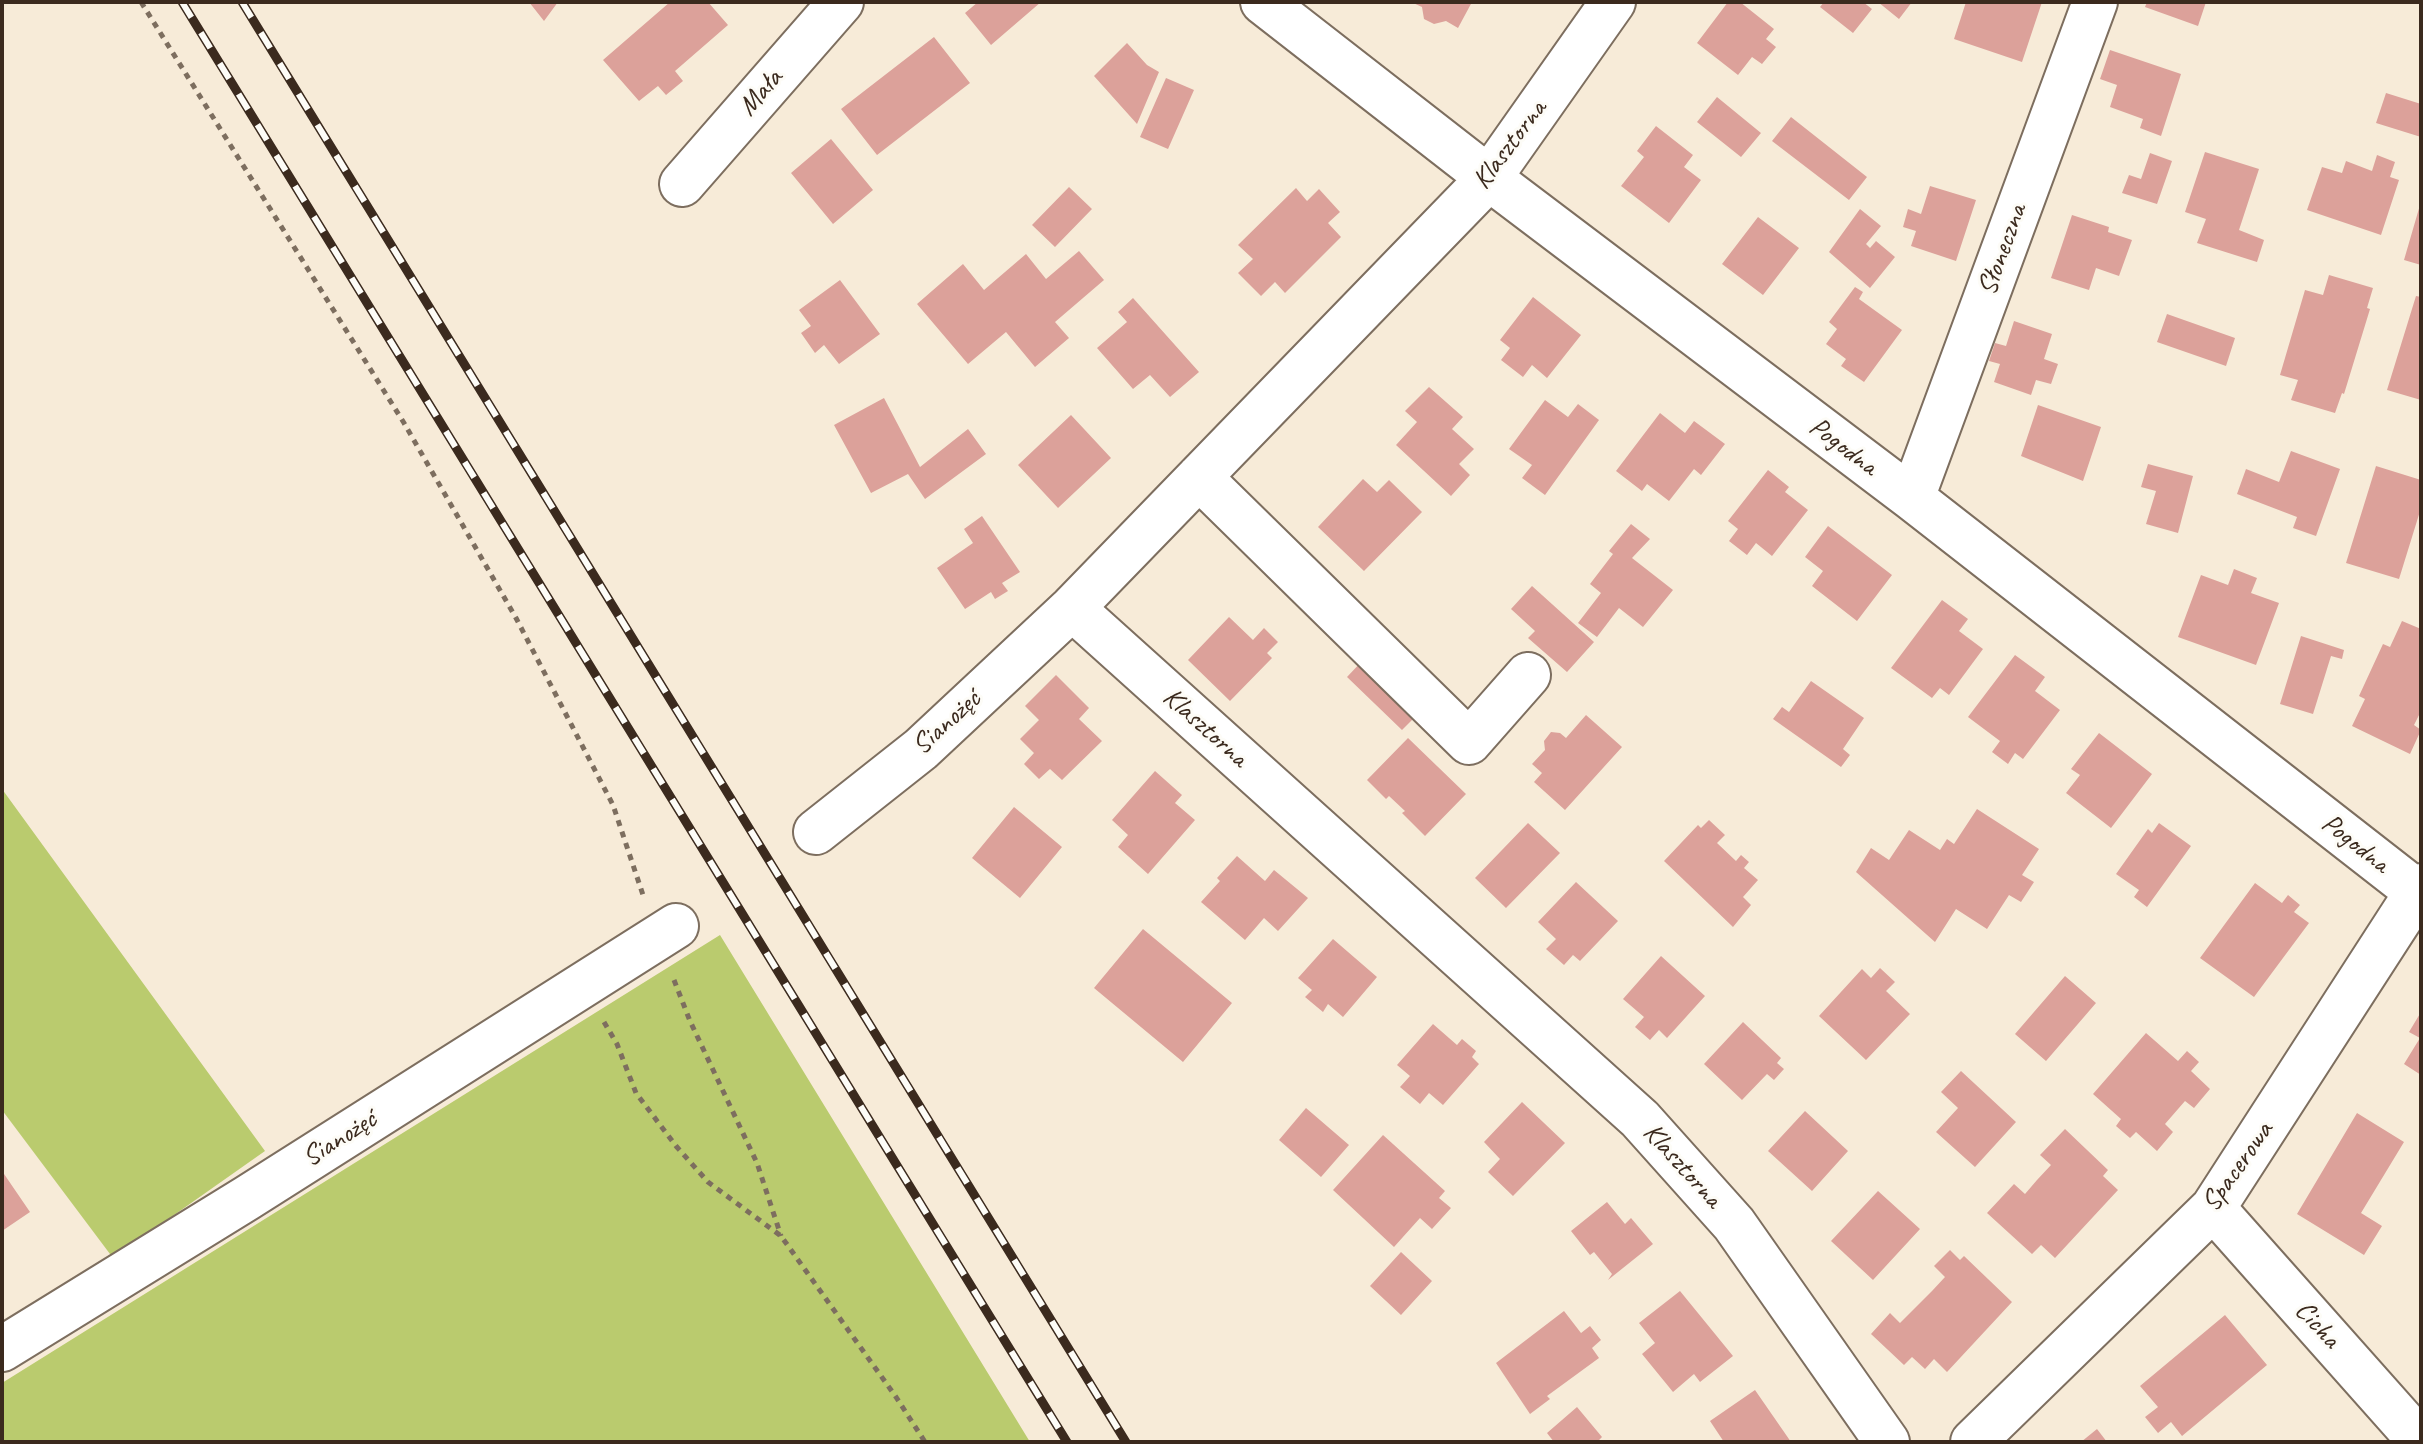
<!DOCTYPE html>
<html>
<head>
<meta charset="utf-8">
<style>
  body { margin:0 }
  #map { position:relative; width:2423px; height:1444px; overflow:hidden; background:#f7ebd8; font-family:Caveat,sans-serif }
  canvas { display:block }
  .frame { position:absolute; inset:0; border:4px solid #3b2a1e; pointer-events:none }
</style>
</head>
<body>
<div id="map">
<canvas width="2423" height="1444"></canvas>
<div class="frame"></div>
</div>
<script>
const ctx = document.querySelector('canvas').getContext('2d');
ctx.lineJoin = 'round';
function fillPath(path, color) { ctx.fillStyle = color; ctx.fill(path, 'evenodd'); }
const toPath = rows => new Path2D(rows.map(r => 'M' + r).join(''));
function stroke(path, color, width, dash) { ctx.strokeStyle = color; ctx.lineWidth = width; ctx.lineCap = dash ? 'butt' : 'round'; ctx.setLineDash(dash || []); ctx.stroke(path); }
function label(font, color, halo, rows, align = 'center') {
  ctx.font = font + ' Caveat,sans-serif'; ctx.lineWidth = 6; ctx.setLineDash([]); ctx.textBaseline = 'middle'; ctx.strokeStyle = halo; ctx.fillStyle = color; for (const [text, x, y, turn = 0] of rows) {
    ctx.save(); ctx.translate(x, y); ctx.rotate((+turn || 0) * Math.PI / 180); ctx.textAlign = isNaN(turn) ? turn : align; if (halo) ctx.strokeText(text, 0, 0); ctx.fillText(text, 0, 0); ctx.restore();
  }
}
fillPath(toPath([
  [2,789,265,1151,113,1258,2,1110],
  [720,935,1030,1442,2,1442,2,1383]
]), '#bacb6e');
fillPath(toPath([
  [529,2,558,2,544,21],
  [670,2,708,2,728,25,675,71,683,81,666,95,658,86,639,101,603,60],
  [978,2,1041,2,991,45,965,13],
  [1411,2,1472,2,1458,28,1446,21,1434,24,1424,19,1422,7],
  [1728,2,1740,2,1774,29,1766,39,1776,47,1762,64,1752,57,1738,75,1697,43],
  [1824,2,1863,2,1872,9,1853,33,1820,7],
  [1878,2,1912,2,1899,19],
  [1966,2,2042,2,2022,62,1954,39],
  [2147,2,2206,2,2198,26,2145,7],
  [934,37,970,83,877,155,841,109],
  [1127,43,1147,65,1159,72,1137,124,1094,76],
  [2110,50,2181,74,2161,136,2140,128,2143,119,2110,107,2117,85,2100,79],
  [1166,78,1194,90,1168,149,1140,137],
  [2386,93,2421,104,2421,137,2376,123],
  [1717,97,1761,133,1741,157,1697,122],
  [1791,117,1867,177,1849,200,1772,141],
  [1656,126,1693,155,1684,167,1701,180,1669,223,1621,186,1644,157,1637,151],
  [831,139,873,190,833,224,791,173],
  [2205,152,2259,169,2239,230,2264,240,2257,262,2197,243,2206,219,2185,212],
  [2150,153,2172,161,2157,204,2122,193,2129,175,2141,179],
  [2377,155,2395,162,2390,177,2399,180,2381,235,2307,210,2322,167,2342,173,2346,161,2372,171],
  [1930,186,1976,200,1956,261,1911,246,1916,231,1903,227,1908,209,1921,214],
  [1069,187,1092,209,1055,247,1032,225],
  [1296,188,1307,201,1319,189,1340,212,1328,223,1341,237,1285,293,1275,282,1261,296,1238,273,1253,259,1238,245],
  [2420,205,2421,205,2421,265,2404,260],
  [1860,209,1881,226,1866,244,1870,248,1876,241,1895,257,1870,288,1829,252],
  [2072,215,2109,227,2108,232,2132,240,2119,276,2096,268,2089,290,2051,278],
  [1758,217,1799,248,1763,295,1722,264],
  [1079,251,1104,280,1055,322,1069,338,1035,367,1006,332,968,364,917,304,963,264,984,290,1026,254,1046,279],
  [2329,275,2373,288,2367,308,2370,309,2344,394,2342,393,2335,413,2291,400,2298,380,2280,375,2305,290,2323,295],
  [840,280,880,334,839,364,824,345,815,353,801,333,811,326,799,310],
  [1855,287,1863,292,1859,299,1902,330,1864,382,1841,366,1846,359,1826,344,1837,329,1829,322],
  [2416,296,2421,297,2421,400,2387,390],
  [1533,297,1581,335,1547,378,1532,365,1523,377,1501,360,1510,348,1500,340],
  [1133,298,1199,372,1170,397,1150,375,1133,389,1097,348,1127,322,1118,312],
  [2167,314,2235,338,2226,366,2157,342],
  [2014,321,2052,334,2044,359,2058,364,2051,384,2036,380,2031,395,1994,382,2000,364,1989,361,1995,343,2006,346],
  [1429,387,1463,417,1452,429,1474,449,1459,464,1470,475,1451,496,1396,445,1417,422,1405,411],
  [884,398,920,467,968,429,986,454,925,499,908,474,871,493,834,425],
  [1545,400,1568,417,1578,404,1599,420,1545,495,1522,478,1532,465,1509,449],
  [2038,405,2101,427,2083,481,2021,456],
  [1660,413,1685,433,1694,421,1725,444,1701,475,1694,469,1669,501,1647,484,1642,491,1616,471],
  [1071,415,1111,458,1058,508,1018,465],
  [2291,451,2340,469,2316,536,2293,528,2297,517,2237,494,2246,469,2279,482],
  [2148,464,2193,476,2178,533,2146,524,2156,491,2141,487],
  [2376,466,2421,480,2421,508,2399,579,2346,563],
  [1768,470,1789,487,1785,492,1808,510,1772,556,1756,543,1747,555,1729,541,1738,529,1728,521],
  [1363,479,1377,492,1389,480,1422,512,1364,571,1318,527],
  [982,516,1020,572,1002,583,1008,591,995,599,991,592,965,609,937,568,973,543,964,529],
  [1631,524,1650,539,1632,558,1673,590,1643,627,1619,608,1597,637,1578,623,1601,593,1590,584,1613,554,1609,551],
  [1828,526,1892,575,1857,621,1812,586,1823,571,1805,557],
  [2234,569,2257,578,2251,593,2279,603,2256,665,2178,637,2201,575,2228,585],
  [1532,586,1594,642,1567,672,1528,638,1535,631,1511,609],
  [1942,600,1968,619,1959,631,1983,649,1949,695,1940,688,1932,698,1891,668],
  [1229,617,1253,640,1264,628,1278,642,1267,653,1272,658,1230,701,1188,660],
  [2402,621,2421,629,2421,711,2414,725,2421,730,2410,754,2352,726,2365,699,2359,696,2383,644,2390,647],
  [2301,636,2344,650,2342,659,2331,656,2313,714,2280,704],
  [2015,655,2045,677,2035,691,2060,710,2023,759,2015,753,2008,764,1992,752,2000,741,1968,717],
  [1364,659,1419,713,1402,730,1347,677],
  [1056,675,1089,708,1079,719,1102,741,1062,780,1050,769,1039,779,1024,764,1034,753,1020,739,1039,720,1025,706],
  [1811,681,1864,718,1843,749,1850,755,1841,767,1773,719,1782,707,1789,712],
  [1586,715,1622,747,1565,810,1534,782,1542,773,1532,764,1545,750,1544,741,1551,732,1560,733,1566,738],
  [2099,733,2152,774,2111,828,2066,793,2080,775,2071,769],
  [1408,738,1466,794,1425,836,1402,813,1405,811,1389,796,1386,799,1367,780],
  [1155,771,1182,795,1175,803,1195,820,1148,874,1118,847,1128,835,1112,820],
  [1014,807,1062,847,1020,898,972,858],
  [1977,809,2039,849,2022,875,2034,882,2021,902,2009,895,1987,929,1956,909,1935,942,1856,872,1871,848,1889,860,1909,830,1940,850,1947,839,1954,844],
  [1709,820,1725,835,1717,843,1736,861,1741,855,1749,862,1744,868,1758,880,1743,897,1751,905,1733,927,1664,861,1698,825,1701,828],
  [1528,823,1560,853,1506,908,1475,878],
  [2159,823,2191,846,2147,907,2134,897,2139,890,2116,874,2148,829,2152,833],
  [1237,856,1265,881,1274,870,1308,898,1278,931,1264,918,1245,940,1201,902,1220,881,1217,878],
  [1576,882,1618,921,1580,961,1573,955,1564,965,1546,949,1556,939,1538,922],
  [2255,883,2282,903,2288,895,2300,905,2294,912,2309,923,2254,997,2200,958],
  [1143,929,1232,1003,1183,1062,1094,988],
  [1333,939,1377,977,1343,1017,1328,1004,1323,1012,1305,997,1312,990,1298,978],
  [1661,956,1705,996,1667,1038,1659,1030,1650,1040,1635,1027,1644,1017,1623,999],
  [1880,968,1895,982,1886,991,1910,1014,1866,1060,1819,1016,1862,969,1871,978],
  [2065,976,2096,1003,2046,1061,2015,1034],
  [2421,1012,2421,1075,2404,1064,2420,1038,2409,1032],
  [1743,1022,1781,1058,1777,1063,1784,1069,1774,1080,1767,1074,1742,1100,1704,1064],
  [1433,1024,1457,1045,1462,1039,1476,1051,1472,1057,1479,1064,1443,1105,1429,1093,1420,1104,1400,1087,1410,1076,1397,1065],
  [2146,1033,2178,1061,2187,1051,2199,1062,2191,1071,2210,1089,2194,1108,2185,1101,2165,1124,2173,1132,2157,1151,2136,1132,2130,1138,2116,1126,2121,1119,2093,1094],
  [1961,1071,2016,1122,1975,1167,1936,1132,1958,1108,1941,1092],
  [1522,1102,1565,1143,1513,1196,1488,1172,1500,1159,1484,1142],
  [1306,1108,1349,1145,1321,1177,1279,1140],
  [1805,1111,1848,1151,1812,1191,1768,1151],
  [2357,1113,2404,1142,2361,1213,2382,1226,2364,1255,2297,1214],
  [2065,1129,2108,1170,2103,1176,2118,1190,2055,1258,2041,1245,2032,1254,1987,1213,2014,1184,2025,1194,2037,1180,2051,1165,2040,1155],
  [1383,1135,1445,1191,1439,1198,1451,1208,1432,1229,1420,1218,1394,1247,1333,1190],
  [2,1171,30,1212,2,1231],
  [1878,1191,1920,1229,1873,1280,1831,1241],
  [1607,1202,1625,1224,1631,1218,1653,1244,1608,1280,1612,1274,1594,1252,1590,1255,1571,1231],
  [1950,1250,1960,1260,1964,1256,2012,1302,1947,1372,1934,1359,1925,1369,1912,1357,1904,1365,1871,1334,1890,1313,1900,1323,1932,1291,1945,1277,1934,1266],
  [1401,1252,1432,1281,1401,1315,1370,1286],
  [1680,1291,1733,1356,1700,1382,1694,1374,1673,1392,1642,1354,1655,1343,1639,1323],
  [1564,1311,1581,1333,1590,1326,1601,1340,1592,1348,1599,1358,1547,1396,1550,1399,1530,1414,1496,1363],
  [2225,1315,2267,1365,2182,1436,2171,1422,2158,1433,2145,1417,2158,1407,2140,1386],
  [1755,1390,1791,1442,1724,1442,1710,1421],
  [1577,1407,1602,1437,1597,1442,1554,1442,1547,1433],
  [2097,1429,2107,1442,2081,1442]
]), '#dca19a');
const minor = toPath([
  [1263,2,1489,178,1912,498,2421,895],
  [682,184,841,2],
  [1199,477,1469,742,1528,675],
  [1912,498,2095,2],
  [1072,608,1640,1119,1734,1224,1887,1442],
  [816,832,921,749,1072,608,1489,178,1613,2],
  [2213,1208,2421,1442],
  [2,1349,247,1198,676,926],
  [1973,1442,2213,1208,2421,886]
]);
stroke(minor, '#7d6e5f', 48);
stroke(toPath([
  [141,2,404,423,516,618,613,805,643,895],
  [674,980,690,1021,757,1163,781,1236],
  [604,1022,617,1044,636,1093,676,1146,708,1182,781,1236,896,1397,925,1442]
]), '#7d6e5f', 5, [6, 6]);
stroke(minor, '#fff', 44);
const rail = toPath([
  [182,2,1067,1442],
  [242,2,1126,1442]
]);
stroke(rail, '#3b2a1e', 9);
stroke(rail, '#fdfcf7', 6, [18]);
label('28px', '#3b2a1e', '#fdfcf7', [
  ["Mała",761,93,-49],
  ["Klasztorna",1510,145,-53],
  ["Słoneczna",2003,250,-70],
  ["Pogodna",1843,447,37],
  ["Sianożęć",947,723,-42],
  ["Klasztorna",1205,728,42],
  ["Pogodna",2355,844,38],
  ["Sianożęć",340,1139,-32],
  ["Klasztorna",1682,1166,48],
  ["Spacerowa",2238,1167,-55],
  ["Cicha",2317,1325,48]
]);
</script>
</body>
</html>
